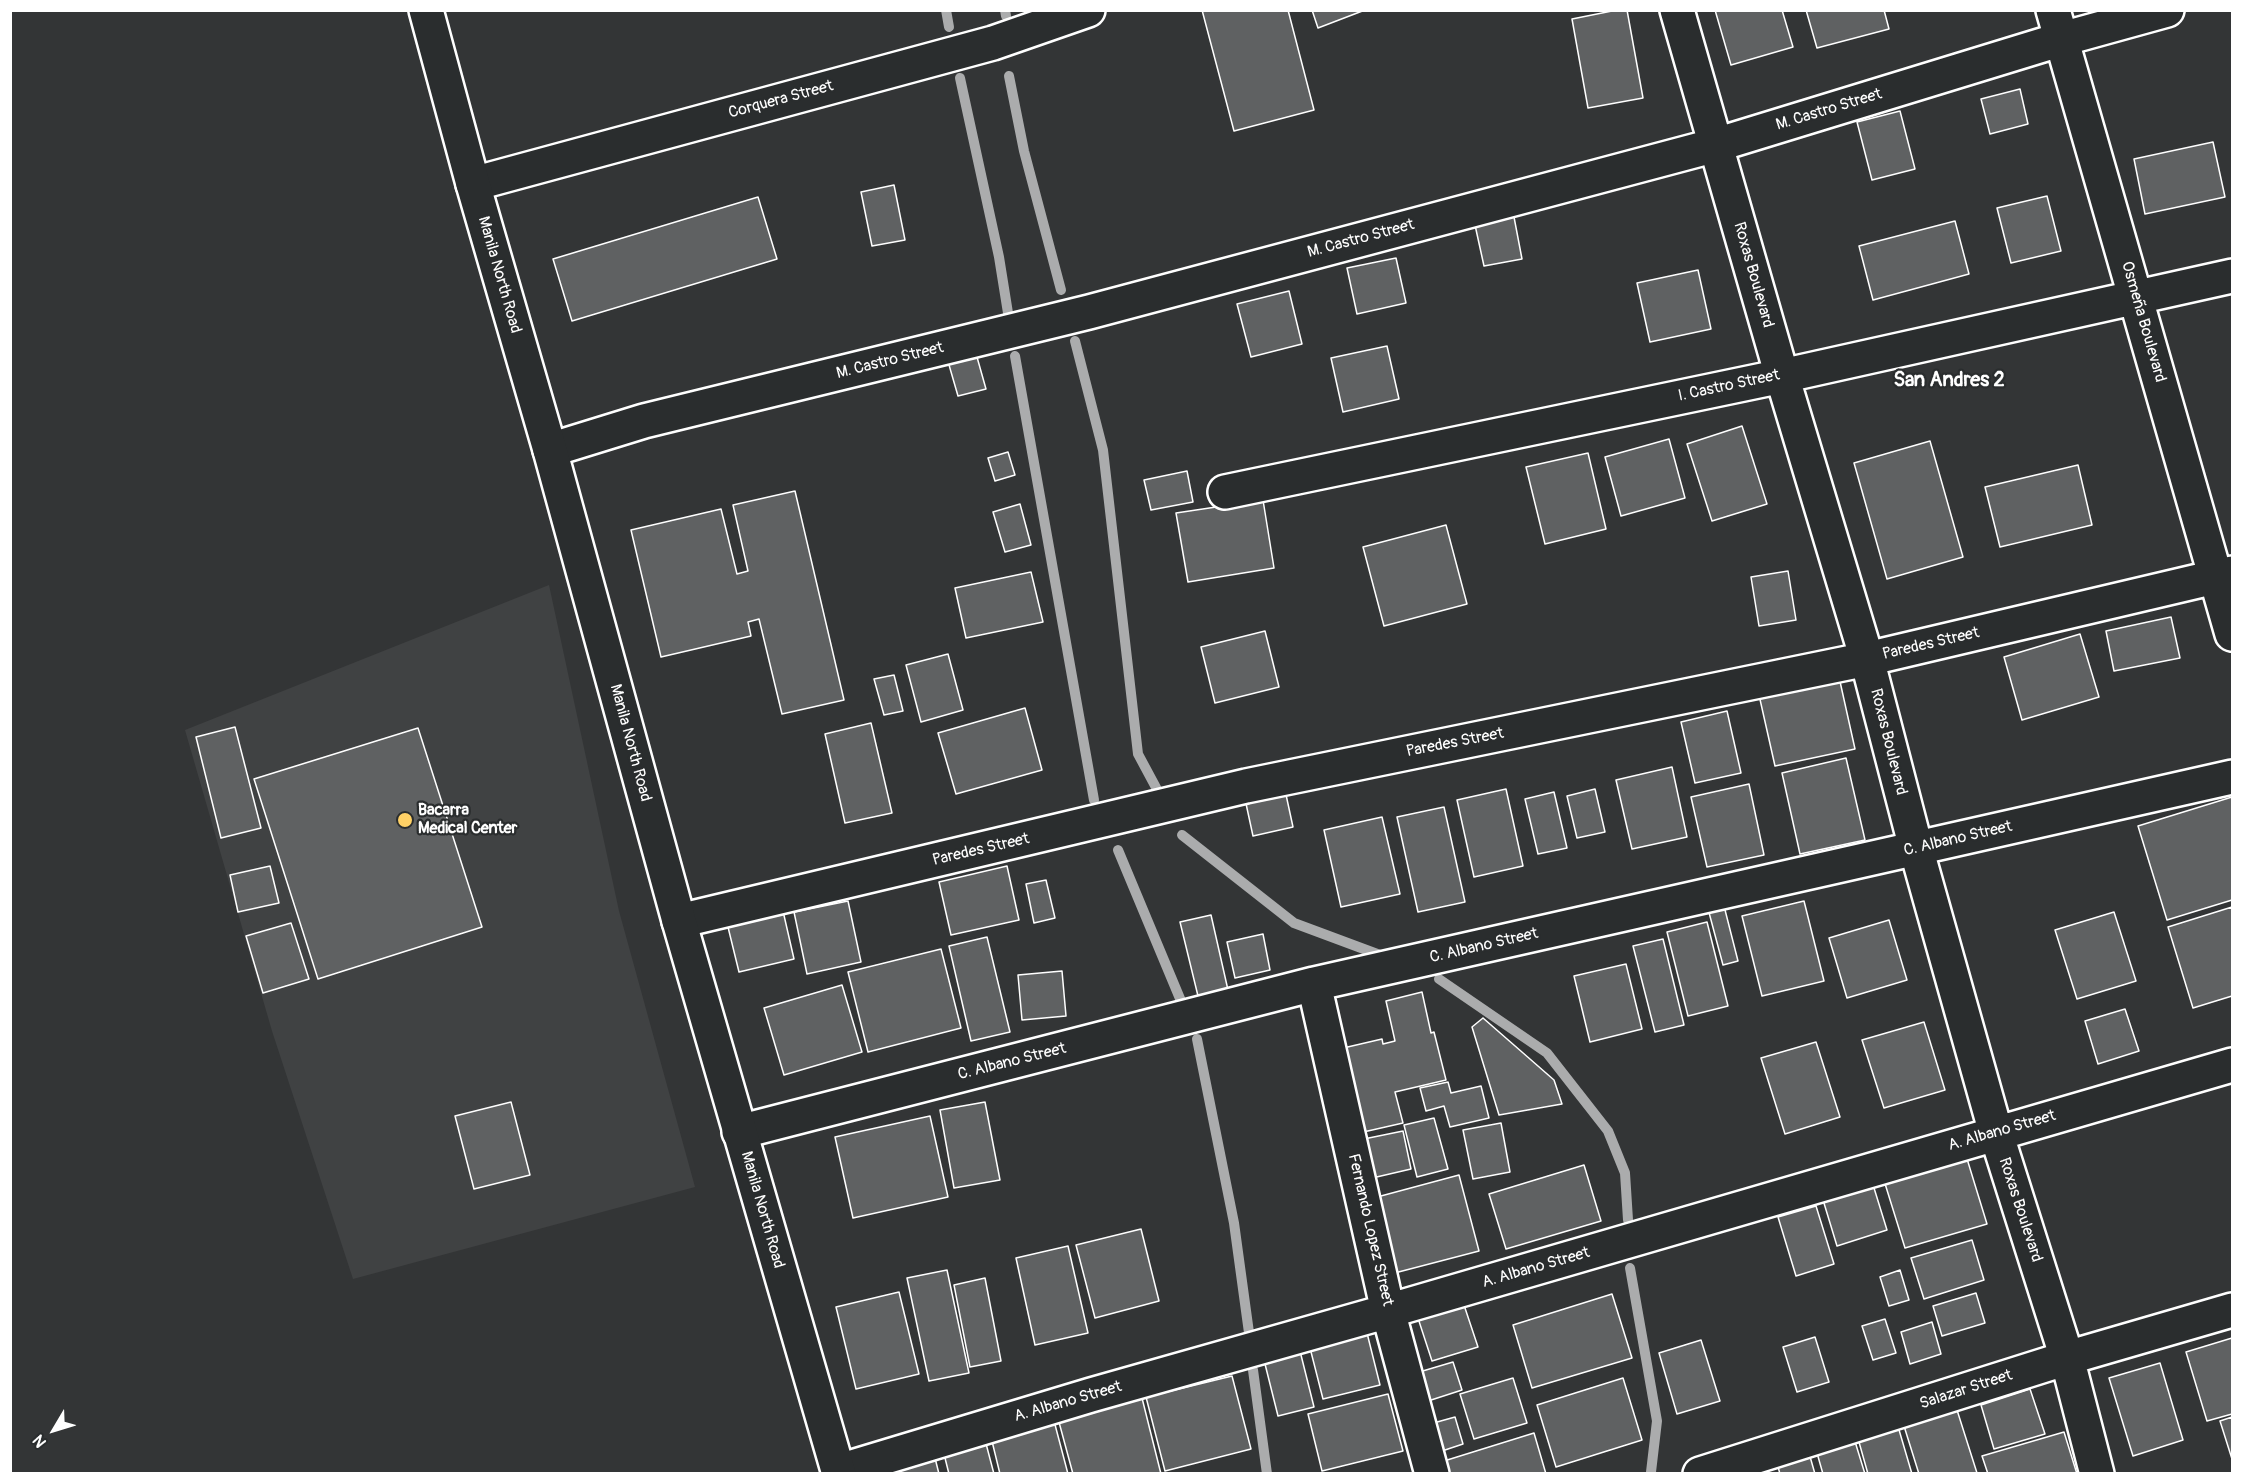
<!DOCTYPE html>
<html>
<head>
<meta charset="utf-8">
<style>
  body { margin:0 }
  #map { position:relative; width:2243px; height:1484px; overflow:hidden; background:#333536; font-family:Pangolin,sans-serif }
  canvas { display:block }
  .frame { position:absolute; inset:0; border:12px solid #fff; pointer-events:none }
  .north { position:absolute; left:24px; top:1400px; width:60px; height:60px; -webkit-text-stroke:4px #2a2d2e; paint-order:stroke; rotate:232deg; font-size:16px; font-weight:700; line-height:24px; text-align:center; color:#fff }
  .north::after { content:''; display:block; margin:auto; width:21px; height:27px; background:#fff; clip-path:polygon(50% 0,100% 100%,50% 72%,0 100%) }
</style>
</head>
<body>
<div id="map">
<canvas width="2243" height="1484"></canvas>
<div class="frame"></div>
<div class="north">N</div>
</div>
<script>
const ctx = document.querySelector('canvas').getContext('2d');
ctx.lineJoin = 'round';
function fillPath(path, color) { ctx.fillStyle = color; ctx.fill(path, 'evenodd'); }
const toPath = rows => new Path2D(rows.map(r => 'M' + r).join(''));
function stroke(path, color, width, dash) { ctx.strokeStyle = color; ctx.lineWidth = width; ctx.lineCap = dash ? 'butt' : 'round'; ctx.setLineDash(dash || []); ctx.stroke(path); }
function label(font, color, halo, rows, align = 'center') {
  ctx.font = font + ' Pangolin,sans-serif'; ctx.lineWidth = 4.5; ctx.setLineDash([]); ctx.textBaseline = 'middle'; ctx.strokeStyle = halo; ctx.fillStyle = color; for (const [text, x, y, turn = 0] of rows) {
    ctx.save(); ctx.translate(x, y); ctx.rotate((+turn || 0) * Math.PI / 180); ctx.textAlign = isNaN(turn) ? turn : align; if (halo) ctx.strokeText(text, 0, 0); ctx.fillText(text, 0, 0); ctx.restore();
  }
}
fillPath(toPath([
  [549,585,619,911,695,1187,353,1279,272,1031,185,730]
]), '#404243');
stroke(toPath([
  [946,10,949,27],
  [1005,10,1006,16],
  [1009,76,1024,151,1061,290],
  [960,78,999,257,1008,313],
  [1075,341,1103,450,1138,754,1160,795],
  [1015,356,1094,800],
  [1182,835,1294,923,1380,955],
  [1118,850,1181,1001],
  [1439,979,1547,1053,1608,1131,1625,1173,1628,1220],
  [1197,1039,1234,1223,1250,1340],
  [1630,1268,1657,1421,1651,1472],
  [1253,1370,1267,1474]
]), '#abacad', 10);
const building = toPath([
  [1202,10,1288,10,1314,110,1234,131,1202,10],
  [1312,10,1365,10,1318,28,1312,10],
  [1617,10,1627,10,1643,98,1588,108,1572,19,1617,10],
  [1715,10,1782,10,1793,47,1731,65,1715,10],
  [1806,10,1884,10,1889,29,1817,48,1806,10],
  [2020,89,2028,124,1990,134,1981,99,2020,89],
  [1900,111,1915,169,1872,180,1857,122,1900,111],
  [2213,142,2225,197,2145,214,2134,159,2213,142],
  [894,185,905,240,872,246,861,192,894,185],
  [2047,196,2061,251,2011,263,1997,208,2047,196],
  [758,197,777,259,572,321,553,259,758,197],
  [1514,217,1522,259,1484,266,1475,225,1514,217],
  [1955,221,1969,274,1873,300,1859,246,1955,221],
  [1396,258,1406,303,1357,314,1347,268,1396,258],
  [1698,270,1711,329,1650,342,1637,283,1698,270],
  [1289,291,1302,344,1251,357,1237,304,1289,291],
  [1387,346,1399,399,1343,412,1331,358,1387,346],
  [975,350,986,389,958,396,947,358,975,350],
  [1742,426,1767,504,1712,521,1687,444,1742,426],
  [1669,439,1685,498,1621,516,1605,457,1669,439],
  [1930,441,1963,557,1887,579,1854,463,1930,441],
  [1008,452,1015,475,995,481,988,458,1008,452],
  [1588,453,1606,529,1545,544,1526,467,1588,453],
  [2078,465,2092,525,2000,547,1985,487,2078,465],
  [1187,471,1193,502,1151,510,1144,480,1187,471],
  [795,491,844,700,782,714,759,619,748,622,751,636,661,657,631,530,721,509,737,574,748,571,733,505,795,491],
  [1263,500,1274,568,1188,582,1176,513,1263,500],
  [1020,504,1031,545,1005,552,993,512,1020,504],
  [1446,525,1467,604,1384,626,1363,547,1446,525],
  [1788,571,1796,620,1759,626,1751,577,1788,571],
  [1031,572,1043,622,966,638,955,588,1031,572],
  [2171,617,2180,658,2114,671,2106,631,2171,617],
  [1265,631,1279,687,1215,703,1201,647,1265,631],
  [2080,634,2099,697,2022,720,2004,657,2080,634],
  [948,654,963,710,921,722,906,665,948,654],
  [894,675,903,711,884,715,874,679,894,675],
  [1839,677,1855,749,1775,766,1759,695,1839,677],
  [1025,708,1042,770,956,794,938,733,1025,708],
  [1727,711,1741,773,1695,783,1681,722,1727,711],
  [871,723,892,813,845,823,825,734,871,723],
  [235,727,261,828,221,838,196,737,235,727],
  [418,728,482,927,318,979,254,779,418,728],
  [1846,758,1865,840,1800,854,1782,773,1846,758],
  [1672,767,1687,837,1632,849,1616,780,1672,767],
  [1749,784,1764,855,1707,867,1691,797,1749,784],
  [1506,789,1523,866,1474,877,1457,800,1506,789],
  [1595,789,1605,832,1577,838,1567,796,1595,789],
  [1285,790,1293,827,1253,836,1245,799,1285,790],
  [1554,792,1567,848,1538,854,1525,799,1554,792],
  [2232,797,2232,900,2167,920,2138,826,2232,797],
  [1444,807,1465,902,1418,912,1397,817,1444,807],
  [1382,817,1400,894,1341,907,1324,830,1382,817],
  [270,866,279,903,238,912,230,875,270,866],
  [1007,866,1019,920,951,935,939,882,1007,866],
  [1046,880,1055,918,1034,923,1026,884,1046,880],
  [848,901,861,962,807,974,794,912,848,901],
  [1804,901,1824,981,1762,996,1742,916,1804,901],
  [1723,902,1738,961,1723,965,1707,905,1723,902],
  [2232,907,2232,996,2193,1008,2168,927,2232,907],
  [783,911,794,959,739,972,727,923,783,911],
  [2114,912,2136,981,2077,999,2055,930,2114,912],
  [1211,915,1228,990,1198,996,1180,922,1211,915],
  [1889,920,1907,980,1847,998,1829,938,1889,920],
  [1707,922,1728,1006,1688,1016,1667,932,1707,922],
  [291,923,309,979,263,993,246,936,291,923],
  [1263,934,1270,970,1235,978,1227,942,1263,934],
  [987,937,1010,1032,971,1041,949,946,987,937],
  [1663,939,1684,1025,1655,1032,1633,946,1663,939],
  [941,949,961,1028,868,1052,848,972,941,949],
  [1626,964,1642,1029,1590,1042,1574,976,1626,964],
  [1062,971,1066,1016,1022,1020,1018,975,1062,971],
  [842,985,862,1052,784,1075,764,1008,842,985],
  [1422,992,1431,1033,1434,1032,1446,1080,1395,1092,1403,1123,1359,1133,1339,1049,1382,1039,1383,1044,1395,1041,1386,1001,1422,992],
  [2125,1009,2139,1051,2098,1064,2085,1021,2125,1009],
  [1483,1018,1554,1080,1562,1104,1499,1115,1472,1027,1483,1018],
  [1924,1022,1945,1090,1884,1108,1862,1040,1924,1022],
  [1816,1042,1840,1117,1785,1134,1761,1058,1816,1042],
  [1448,1082,1451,1093,1481,1086,1489,1118,1450,1127,1444,1106,1426,1111,1420,1088,1448,1082],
  [511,1102,530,1175,474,1189,455,1116,511,1102],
  [985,1102,1000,1180,954,1188,940,1110,985,1102],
  [930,1116,948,1197,853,1218,835,1137,930,1116],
  [1434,1118,1448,1169,1417,1177,1404,1125,1434,1118],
  [1501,1123,1510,1172,1473,1179,1463,1130,1501,1123],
  [1403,1131,1411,1169,1368,1179,1359,1140,1403,1131],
  [1964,1149,1987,1224,1905,1248,1882,1174,1964,1149],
  [1584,1165,1601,1221,1506,1249,1489,1194,1584,1165],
  [1459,1175,1479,1251,1387,1275,1366,1200,1459,1175],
  [1870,1175,1887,1230,1837,1246,1820,1190,1870,1175],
  [1816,1206,1834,1264,1796,1276,1778,1217,1816,1206],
  [1141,1229,1159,1301,1095,1318,1076,1245,1141,1229],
  [1972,1240,1984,1280,1924,1299,1911,1258,1972,1240],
  [1068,1246,1088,1333,1035,1345,1016,1258,1068,1246],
  [947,1270,969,1373,929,1381,907,1278,947,1270],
  [1900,1270,1909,1300,1889,1306,1880,1277,1900,1270],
  [985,1278,1001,1361,970,1367,954,1285,985,1278],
  [899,1292,919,1374,856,1389,836,1307,899,1292],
  [1976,1293,1985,1323,1942,1336,1933,1306,1976,1293],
  [1612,1294,1632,1358,1532,1388,1513,1325,1612,1294],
  [1461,1296,1478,1347,1432,1361,1415,1309,1461,1296],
  [1885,1319,1896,1353,1873,1360,1862,1326,1885,1319],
  [1932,1322,1941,1354,1910,1364,1901,1332,1932,1322],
  [1366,1329,1380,1385,1323,1399,1309,1344,1366,1329],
  [1815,1337,1829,1382,1797,1392,1783,1347,1815,1337],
  [2232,1338,2232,1414,2207,1421,2186,1352,2232,1338],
  [1701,1340,1720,1401,1677,1414,1659,1353,1701,1340],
  [1299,1347,1314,1407,1278,1416,1263,1356,1299,1347],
  [1453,1362,1462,1390,1425,1402,1416,1373,1453,1362],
  [2160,1363,2183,1440,2133,1456,2109,1378,2160,1363],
  [1232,1376,1251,1449,1165,1471,1146,1397,1232,1376],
  [1513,1378,1527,1423,1474,1439,1460,1394,1513,1378],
  [1623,1378,1642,1440,1556,1467,1537,1405,1623,1378],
  [2030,1389,2045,1434,1994,1449,1981,1405,2030,1389],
  [1140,1390,1161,1474,1073,1474,1056,1411,1140,1390],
  [1388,1394,1403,1451,1322,1471,1308,1414,1388,1394],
  [1957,1410,1977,1473,1919,1474,1904,1426,1957,1410],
  [1053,1417,1068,1474,1000,1474,990,1433,1053,1417],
  [1455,1417,1463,1444,1439,1452,1430,1424,1455,1417],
  [2232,1417,2232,1459,2220,1421,2232,1417],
  [1897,1423,1912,1474,1868,1474,1857,1435,1897,1423],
  [2064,1432,2077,1474,1988,1474,1982,1456,2064,1432],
  [1534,1433,1546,1474,1448,1474,1444,1461,1534,1433],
  [1853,1435,1865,1474,1823,1474,1815,1446,1853,1435],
  [984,1436,994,1474,949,1474,942,1446,984,1436],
  [1807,1446,1815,1474,1780,1474,1775,1456,1807,1446],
  [934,1454,939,1474,898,1474,896,1464,934,1454]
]);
fillPath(building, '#5f6162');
stroke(building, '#fff', 1.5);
const minor = toPath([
  [1677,10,1782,376,1867,659,1916,848,1996,1133,2067,1358,2097,1474],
  [2053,10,2232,634],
  [473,184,993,43,1088,10],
  [550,450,644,421,1089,312,1716,145,2062,39,2167,10],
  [1225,492,1782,376,2232,276],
  [679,921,1246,786,1867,659,2232,573],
  [1314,984,1388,1311,1432,1474],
  [739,1132,1314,984,2232,777],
  [839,1471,1091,1395,1388,1311,2232,1065],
  [1700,1474,2067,1358,2232,1310]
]);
const highway = toPath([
  [426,10,473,184,550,450,679,921,839,1474]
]);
stroke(minor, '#fff', 38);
stroke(highway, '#fff', 38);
stroke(minor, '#2a2d2e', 33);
stroke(highway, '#2a2d2e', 33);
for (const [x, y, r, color] of [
  [405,820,8,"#ffd166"]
]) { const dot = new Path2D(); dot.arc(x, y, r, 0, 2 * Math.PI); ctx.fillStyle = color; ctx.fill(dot); stroke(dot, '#2a2d2e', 2); }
label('16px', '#fff', '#2a2d2e', [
  ["Corquera Street",781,100,-15],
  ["M. Castro Street",1829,110,-17],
  ["M. Castro Street",1361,239,-15],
  ["Manila North Road",499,275,74],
  ["Roxas Boulevard",1753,275,74],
  ["Osmeña Boulevard",2143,322,74],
  ["M. Castro Street",890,361,-14],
  ["I. Castro Street",1729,386,-12],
  ["Paredes Street",1931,644,-13],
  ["Roxas Boulevard",1888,742,76],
  ["Manila North Road",630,743,75],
  ["Paredes Street",1455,743,-11],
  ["C. Albano Street",1958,839,-13],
  ["Paredes Street",981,850,-13],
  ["C. Albano Street",1484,946,-13],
  ["C. Albano Street",1012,1062,-14],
  ["A. Albano Street",2002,1131,-16],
  ["Manila North Road",762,1210,74],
  ["Roxas Boulevard",2020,1210,72],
  ["Fernando Lopez Street",1370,1230,77],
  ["A. Albano Street",1536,1268,-16],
  ["Salazar Street",1966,1390,-18],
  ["A. Albano Street",1068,1402,-16]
]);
label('bold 16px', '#fff', '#2a2d2e', [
  ["Bacarra",418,811],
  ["Medical Center",418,829]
], 'left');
label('bold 20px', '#fff', '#2a2d2e', [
  ["San Andres 2",1949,381]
]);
</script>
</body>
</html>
